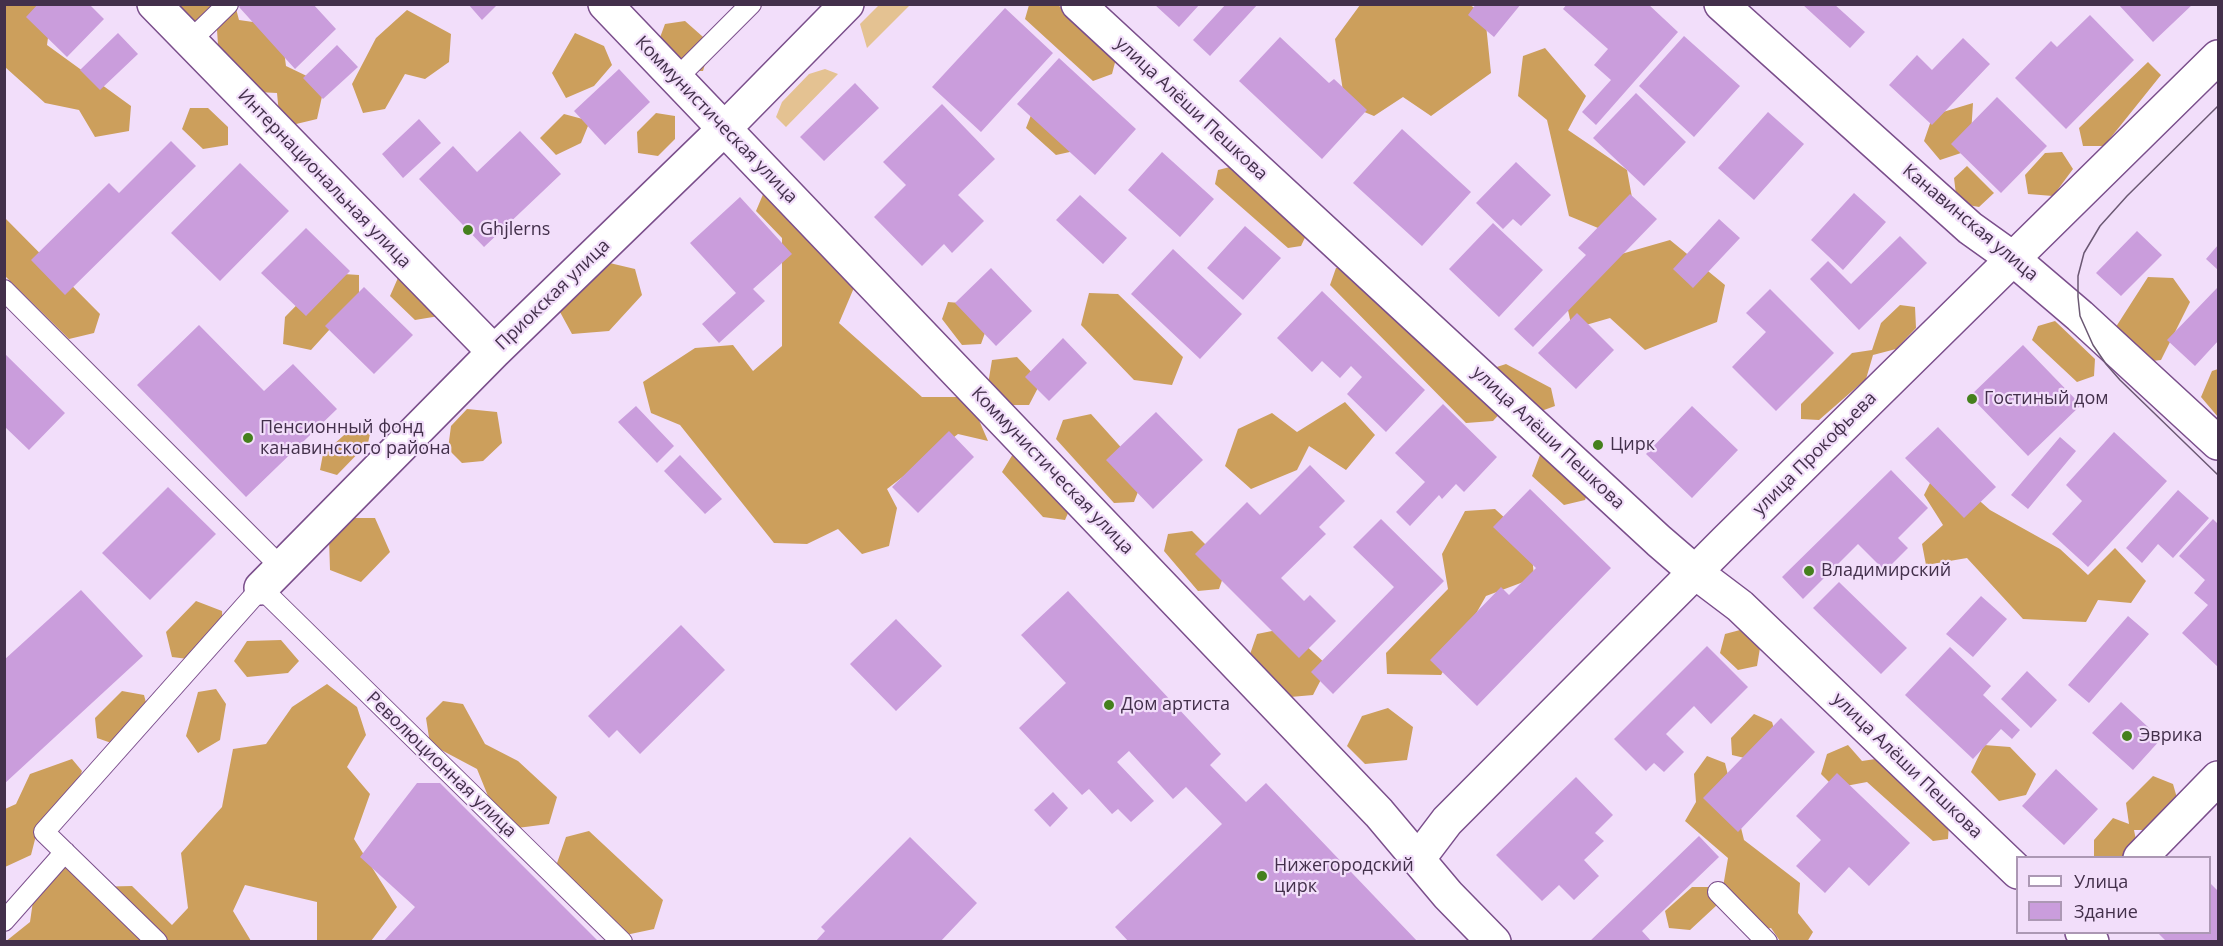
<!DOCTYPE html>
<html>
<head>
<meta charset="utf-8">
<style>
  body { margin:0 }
  #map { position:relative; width:2223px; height:946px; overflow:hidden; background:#f2defa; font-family:"Open Sans",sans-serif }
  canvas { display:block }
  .frame { position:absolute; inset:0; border:6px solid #43304b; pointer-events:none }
  .legend { position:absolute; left:2016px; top:856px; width:195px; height:78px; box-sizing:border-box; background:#f2defa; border:2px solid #ac98b4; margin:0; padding:8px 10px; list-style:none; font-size:18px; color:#43304b }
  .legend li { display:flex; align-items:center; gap:12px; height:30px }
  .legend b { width:30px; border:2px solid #ac98b4 }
</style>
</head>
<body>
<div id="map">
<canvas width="2223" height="946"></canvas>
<div class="frame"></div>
<ul class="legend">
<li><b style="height:8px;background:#fff"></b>Улица</li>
<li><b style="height:16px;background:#ca9ddc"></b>Здание</li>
</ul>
</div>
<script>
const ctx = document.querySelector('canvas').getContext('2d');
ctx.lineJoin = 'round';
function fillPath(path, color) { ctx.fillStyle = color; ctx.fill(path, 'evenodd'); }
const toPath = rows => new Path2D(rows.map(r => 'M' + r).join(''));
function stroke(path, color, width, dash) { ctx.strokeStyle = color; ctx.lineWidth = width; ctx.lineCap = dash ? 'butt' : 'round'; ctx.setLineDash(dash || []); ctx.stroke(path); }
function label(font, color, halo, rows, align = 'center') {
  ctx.font = font + ' "Open Sans",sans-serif'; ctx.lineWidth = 4.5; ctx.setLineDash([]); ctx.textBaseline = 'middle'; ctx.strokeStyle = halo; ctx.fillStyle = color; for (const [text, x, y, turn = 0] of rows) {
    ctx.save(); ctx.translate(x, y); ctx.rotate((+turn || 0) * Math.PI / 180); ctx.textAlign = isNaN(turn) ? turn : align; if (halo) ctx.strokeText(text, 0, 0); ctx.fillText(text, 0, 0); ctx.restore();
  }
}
fillPath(toPath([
  [880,4,910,5,867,48,860,24],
  [825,69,838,74,786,127,776,117,782,102,809,74]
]), '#e4c292');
fillPath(toPath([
  [5,5,48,5,52,8,47,45,131,106,129,131,95,137,79,110,45,103,5,67],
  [177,5,235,5,239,20,260,23,283,44,286,66,313,79,323,92,317,119,292,125,279,114,277,93,257,92,219,59,217,30,192,22],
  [1029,5,1058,5,1117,55,1112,74,1093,81,1025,19],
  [1360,5,1470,5,1485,15,1491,73,1431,116,1403,97,1374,116,1345,104,1335,39],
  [407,10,451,34,449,62,425,79,405,74,385,109,363,113,352,84,376,38],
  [685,21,711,44,703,71,673,71,655,51,665,24],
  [575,33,604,46,612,65,594,86,566,98,552,73],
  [1545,48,1586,96,1568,130,1627,170,1635,214,1615,235,1569,216,1547,120,1518,96,1523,56],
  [2148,62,2161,75,2104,146,2083,146,2079,128],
  [1973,103,1970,150,1940,160,1924,141,1933,115],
  [1035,105,1079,150,1056,155,1026,128],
  [190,108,208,108,228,127,228,145,203,149,182,129],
  [656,113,675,116,675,139,658,156,638,153,637,132],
  [564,114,590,121,581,143,556,155,540,138],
  [2062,152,2073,169,2053,196,2028,194,2025,175,2045,153],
  [1238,165,1309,229,1301,246,1288,248,1215,184,1218,170],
  [1967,166,1994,193,1979,207,1957,203,1954,178],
  [767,185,856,283,839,323,922,397,969,397,988,441,958,434,887,489,897,508,889,546,862,554,838,529,807,544,774,543,680,425,651,413,643,382,695,348,733,345,753,371,782,346,782,238,756,211],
  [4,217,100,314,94,333,69,339,5,276],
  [1670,240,1725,285,1717,322,1645,350,1610,318,1572,329,1565,296,1604,259],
  [597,260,635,269,642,295,609,331,572,334,560,312,566,287],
  [1354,267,1469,376,1506,364,1551,388,1555,406,1533,414,1515,397,1493,421,1466,423,1330,285,1336,268],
  [401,271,439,316,415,320,390,296],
  [328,273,359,275,359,297,311,350,283,344,285,317],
  [2148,277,2173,278,2190,302,2161,360,2134,363,2112,333],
  [1089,293,1118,294,1183,357,1172,385,1134,380,1081,325],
  [948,302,972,304,990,319,981,344,962,345,942,319],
  [1900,305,1915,307,1916,328,1896,349,1873,355,1866,379,1819,420,1801,419,1801,404,1852,353,1872,350,1881,323],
  [2055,321,2095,359,2094,376,2077,382,2032,340,2038,326],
  [1017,357,1041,382,1029,405,1006,405,988,384,992,360],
  [2218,369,2218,417,2201,397,2212,371],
  [1345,402,1375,435,1346,470,1309,446,1297,470,1251,489,1225,466,1238,429,1272,413,1297,432],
  [467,409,497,412,502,443,483,461,462,463,448,449,451,426],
  [1091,414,1145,474,1134,502,1114,503,1056,439,1063,420],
  [353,427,370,434,368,443,337,475,320,470,323,454],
  [1560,452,1591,483,1585,500,1564,505,1532,476,1540,455],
  [1013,454,1072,504,1065,520,1043,517,1002,472],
  [1948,473,1990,510,2060,549,2088,575,2115,548,2146,581,2131,603,2098,600,2086,622,2023,619,1967,558,1926,565,1922,544,1943,525,1924,495,1933,477],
  [1495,509,1531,542,1534,578,1486,596,1441,675,1387,674,1386,653,1448,589,1442,554,1465,511],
  [346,518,375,518,390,552,361,582,330,570,329,538],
  [1192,531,1227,566,1219,589,1198,591,1164,551,1168,534],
  [196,601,222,611,223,632,196,660,172,657,166,632],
  [1287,628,1328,666,1313,695,1279,698,1247,663,1257,634],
  [1740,630,1760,648,1757,666,1738,670,1720,653,1725,634],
  [281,640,299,661,288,673,247,677,234,661,247,641],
  [327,684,357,707,366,735,347,767,370,794,354,839,397,907,371,941,317,941,317,902,245,885,233,911,251,941,5,942,30,922,38,866,71,859,90,887,132,886,172,925,188,908,181,853,222,807,233,749,266,744,292,707],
  [216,689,226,704,220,740,198,753,186,736,198,692],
  [122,691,144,695,150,718,120,746,97,738,95,718],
  [443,701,463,704,485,744,518,761,557,797,549,824,517,828,488,796,477,769,430,744,426,718],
  [1388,708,1413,727,1407,760,1365,764,1347,746,1362,716],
  [1754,714,1772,722,1776,735,1753,760,1732,755,1731,738],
  [1848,745,1862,761,1889,757,1949,823,1948,839,1933,841,1867,782,1835,788,1821,774,1827,754],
  [1984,745,2010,747,2036,774,2026,795,1999,801,1971,772],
  [1707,756,1725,763,1744,840,1800,883,1798,913,1813,932,1807,942,1780,941,1771,928,1745,933,1717,905,1690,930,1669,928,1665,911,1692,887,1723,887,1728,858,1685,821,1696,802,1694,774],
  [72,759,82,771,65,817,39,824,31,855,5,867,5,809,16,804,30,774],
  [2153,776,2173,784,2179,805,2158,830,2134,830,2137,845,2125,857,2094,857,2094,840,2113,818,2129,824,2126,803],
  [589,831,663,900,654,929,621,936,556,866,566,837]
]), '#cc9f5c');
fillPath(toPath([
  [38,4,89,4,104,19,67,57,26,17],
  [241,4,313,4,336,29,295,69,239,7],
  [468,4,498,4,482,20],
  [1154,4,1200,4,1179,27],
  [1226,4,1258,4,1210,56,1193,40],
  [1476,4,1521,4,1494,37,1468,15],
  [1567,4,1648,4,1678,32,1596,125,1582,112,1611,80,1594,65,1608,49,1563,9],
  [1802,4,1834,4,1865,32,1850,48],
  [2118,4,2193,4,2153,42],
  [1005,8,1053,53,981,132,932,87],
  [2090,15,2134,60,2066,129,2015,78,2051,41,2057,47],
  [118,33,138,54,100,90,80,70],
  [1684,36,1740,86,1694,137,1639,86],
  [1280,37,1329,83,1334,79,1367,110,1322,159,1239,81],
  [1963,38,1990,64,1932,125,1889,85,1917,55,1932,70],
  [337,45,358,67,323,99,303,78],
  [1059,58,1136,129,1095,175,1017,104],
  [619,69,650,102,605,145,574,111],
  [855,83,879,108,824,161,800,137],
  [1636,93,1686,142,1644,186,1593,138],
  [1997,97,2047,146,2001,193,1951,144],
  [942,104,995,159,958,195,984,221,952,253,944,244,922,266,874,217,906,185,883,162],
  [1768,112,1804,144,1754,200,1718,168],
  [419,119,441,143,403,178,382,154],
  [1402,129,1471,192,1422,246,1353,183],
  [520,131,561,174,484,247,419,179,453,146,477,172],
  [171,141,196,166,65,295,31,260,109,183,119,193],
  [1162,152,1214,199,1180,237,1128,190],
  [1516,162,1551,195,1521,226,1513,219,1503,229,1476,203],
  [240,163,289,211,220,281,171,233],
  [1854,193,1886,222,1843,270,1811,240],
  [1630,194,1657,219,1533,347,1514,329,1586,255,1578,248],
  [1080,195,1127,238,1103,264,1056,220],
  [740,197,792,254,753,289,765,301,719,343,702,324,736,293,690,243],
  [1719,219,1740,238,1693,288,1673,269],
  [1493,223,1543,270,1499,317,1449,269],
  [1245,226,1281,258,1243,300,1207,268],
  [306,228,350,271,306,316,261,273],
  [2137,231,2162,255,2121,296,2096,273],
  [1900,236,1927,263,1859,330,1810,279,1828,261,1851,284],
  [2218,245,2218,270,2206,259],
  [1173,249,1242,314,1200,359,1131,294],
  [991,268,1032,311,996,346,955,303],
  [364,287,413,335,374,374,325,326],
  [2217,288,2218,290,2218,341,2195,366,2167,340],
  [1770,289,1834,353,1776,411,1732,367,1766,332,1746,313],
  [1322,291,1425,390,1386,432,1347,394,1362,377,1351,366,1340,378,1322,361,1312,372,1277,338],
  [1577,313,1614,350,1576,389,1538,353],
  [199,325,264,391,293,364,337,409,246,497,137,385],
  [1063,338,1087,363,1049,401,1025,377],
  [2023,345,2081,405,2028,456,1970,396],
  [4,353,65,413,29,450,4,426],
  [1443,404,1497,457,1464,492,1456,484,1442,499,1439,495,1410,526,1396,512,1425,482,1395,453],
  [636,406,674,446,657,463,618,422],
  [1692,406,1738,450,1692,498,1646,454],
  [1156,412,1203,460,1153,509,1106,460],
  [1938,427,1996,487,1964,518,1905,458],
  [949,431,974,457,918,513,892,487],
  [2114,432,2167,481,2088,567,2052,534,2082,501,2066,485],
  [2060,437,2076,451,2028,509,2011,495],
  [680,455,722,499,705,514,664,471],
  [1310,465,1345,501,1319,527,1326,534,1281,578,1304,601,1310,595,1336,621,1299,658,1195,554,1247,502,1260,515],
  [1891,470,1928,508,1898,538,1908,548,1885,571,1858,544,1803,599,1782,577],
  [168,487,216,534,150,600,102,553],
  [1530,489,1611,568,1477,706,1430,660,1501,587,1509,595,1536,568,1493,527],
  [2178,490,2209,518,2173,558,2158,544,2142,563,2126,548],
  [1381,519,1444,581,1333,694,1311,672,1394,587,1353,547],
  [2213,519,2218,524,2218,667,2182,633,2208,605,2194,593,2205,580,2179,556],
  [1839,582,1907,648,1881,674,1813,608],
  [81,590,143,656,4,784,4,660],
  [1068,591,1221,754,1210,765,1246,802,1266,783,1418,942,1129,942,1115,927,1222,824,1186,787,1173,799,1129,751,1117,762,1154,801,1131,822,1118,809,1112,814,1089,789,1082,795,1019,728,1066,683,1021,635],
  [1981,596,2007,619,1973,657,1946,634],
  [2128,616,2149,634,2089,703,2068,685],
  [896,619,942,666,896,711,850,664],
  [681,625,725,670,640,754,617,730,609,738,588,716],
  [1707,646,1748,687,1711,724,1694,706,1666,734,1684,752,1664,772,1654,763,1646,771,1614,739],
  [1950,647,1991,686,1983,695,2020,730,2012,739,2001,729,1973,759,1905,695],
  [2027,671,2057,700,2031,728,2001,699],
  [2121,702,2161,739,2133,770,2092,733],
  [1781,718,1815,752,1738,832,1703,798],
  [2056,769,2098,809,2064,845,2022,806],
  [1837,773,1910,843,1869,886,1849,867,1825,893,1796,866,1821,840,1796,816],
  [1576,777,1613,815,1595,833,1604,841,1584,860,1599,876,1574,900,1559,885,1542,901,1496,855],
  [417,783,440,783,599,942,383,942,415,907,360,857],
  [1053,792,1068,808,1050,827,1034,810],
  [1699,836,1719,857,1642,931,1652,942,1589,942],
  [910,837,977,903,940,942,815,942,825,931,821,927],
  [2210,883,2218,891,2218,942,2167,942,2158,933,2210,933]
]), '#ca9ddc');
const service = toPath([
  [190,41,228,4],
  [676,79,751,4],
  [4,290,282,568],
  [1718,892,1767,942],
  [4,921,65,852],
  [157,942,44,832,261,588,622,942]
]);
const minor = toPath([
  [154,4,494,352],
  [605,4,1379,813,1448,895,1494,942],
  [1078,4,1659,541,1695,572,1740,606,2018,872],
  [1721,4,1970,228,2012,258,2080,316,2218,443],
  [261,588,494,352,724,129,847,4],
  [1419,858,1447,821,1726,541,2218,57],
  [2140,858,2218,778],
  [2082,932,2092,942]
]);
stroke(service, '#7a4e8b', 22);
stroke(minor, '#7a4e8b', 36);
stroke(service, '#fff', 20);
stroke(minor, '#fff', 33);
stroke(toPath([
  [2218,106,2127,196,2100,226,2084,253,2078,276,2078,297,2080,316,2093,345,2106,364,2120,380,2218,475]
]), '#6b5873', 1.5);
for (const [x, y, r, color] of [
  [468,230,6,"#45801d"],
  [1972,399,6,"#45801d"],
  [248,438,6,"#45801d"],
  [1598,445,6,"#45801d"],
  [1809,571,6,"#45801d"],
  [1109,705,6,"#45801d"],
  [2127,736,6,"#45801d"],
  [1262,876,6,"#45801d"]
]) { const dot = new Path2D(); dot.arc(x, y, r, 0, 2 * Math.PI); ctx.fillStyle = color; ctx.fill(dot); stroke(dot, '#f2defa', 2); }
label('18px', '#43304b', '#f2defa', [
  ["улица Алёши Пешкова",1191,109,43],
  ["Коммунистическая улица",716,120,46],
  ["Интернациональная улица",324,179,46],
  ["Канавинская улица",1970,223,40],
  ["Приокская улица",553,295,-44],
  ["улица Алёши Пешкова",1548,438,43],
  ["улица Прокофьева",1815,454,-45],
  ["Коммунистическая улица",1052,471,46],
  ["Революционная улица",441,765,44],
  ["улица Алёши Пешкова",1907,766,44]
]);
label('18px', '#43304b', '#f2defa', [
  ["Ghjlerns",480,230],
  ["Гостиный дом",1984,399],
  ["Пенсионный фонд",260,428],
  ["канавинского района",260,449],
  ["Цирк",1610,445],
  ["Владимирский",1821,571],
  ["Дом артиста",1121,705],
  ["Эврика",2139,736],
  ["Нижегородский",1274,866],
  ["цирк",1274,887]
], 'left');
</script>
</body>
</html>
